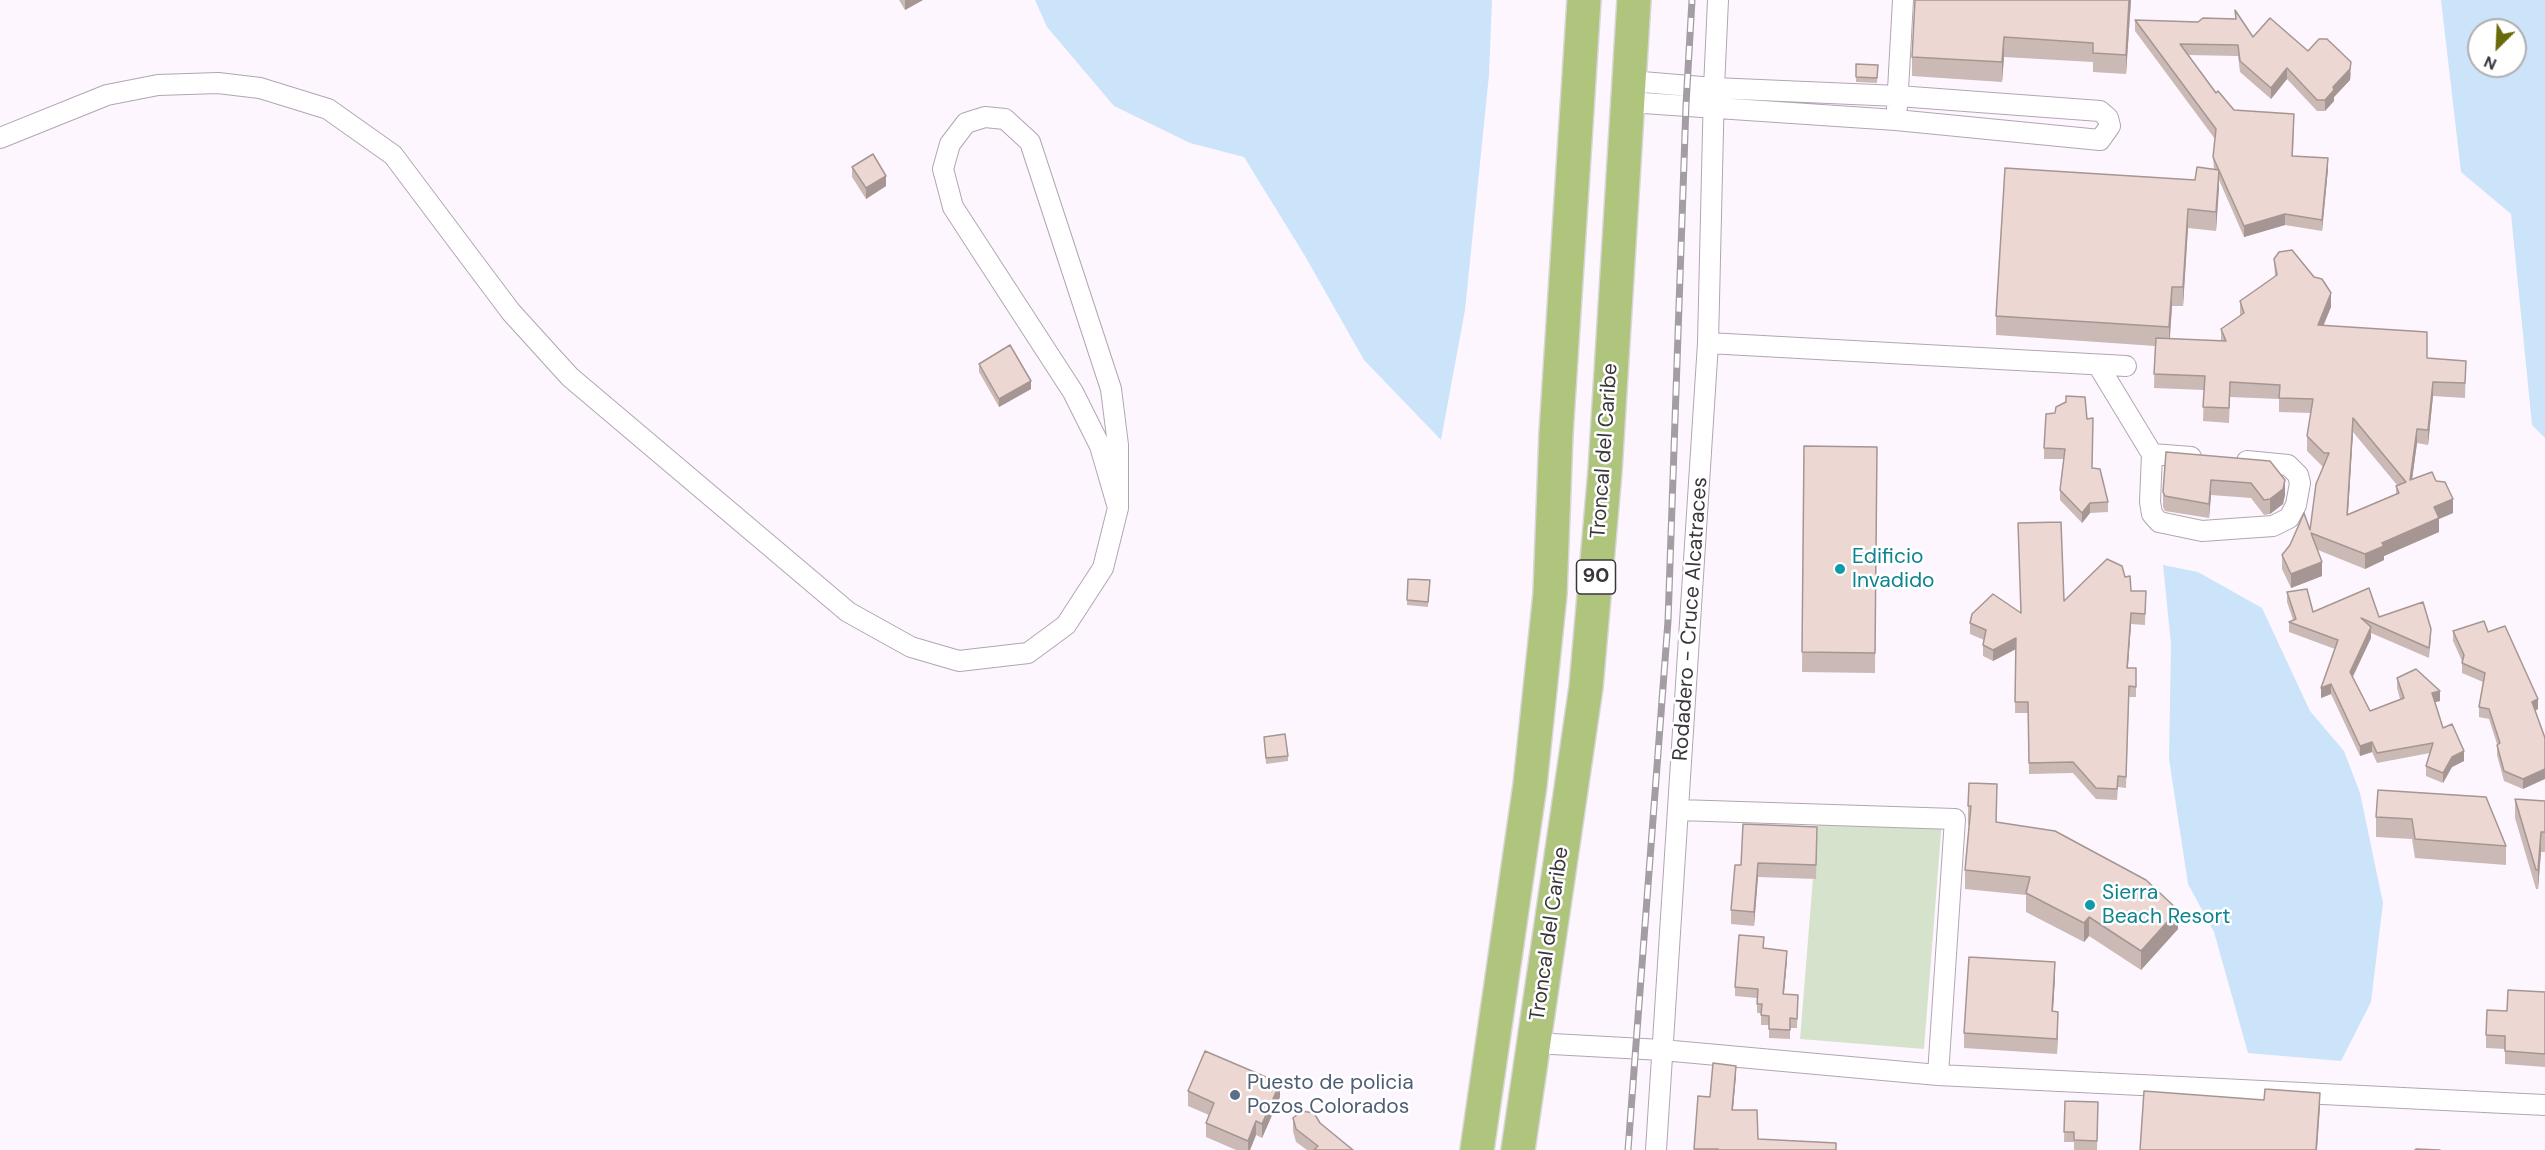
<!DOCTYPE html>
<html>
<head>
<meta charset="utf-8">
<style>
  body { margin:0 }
  #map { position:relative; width:2545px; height:1150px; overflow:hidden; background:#fef6ff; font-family:"DM Sans",sans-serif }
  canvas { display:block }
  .north { position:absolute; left:2467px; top:18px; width:60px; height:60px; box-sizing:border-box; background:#fff; border:2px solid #b0aeb0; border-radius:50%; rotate:204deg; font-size:16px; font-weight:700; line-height:24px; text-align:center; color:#3a353a }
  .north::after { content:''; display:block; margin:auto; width:21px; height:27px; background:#696b0a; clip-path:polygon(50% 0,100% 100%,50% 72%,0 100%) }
</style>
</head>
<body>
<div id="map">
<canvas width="2545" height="1150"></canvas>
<div class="north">N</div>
</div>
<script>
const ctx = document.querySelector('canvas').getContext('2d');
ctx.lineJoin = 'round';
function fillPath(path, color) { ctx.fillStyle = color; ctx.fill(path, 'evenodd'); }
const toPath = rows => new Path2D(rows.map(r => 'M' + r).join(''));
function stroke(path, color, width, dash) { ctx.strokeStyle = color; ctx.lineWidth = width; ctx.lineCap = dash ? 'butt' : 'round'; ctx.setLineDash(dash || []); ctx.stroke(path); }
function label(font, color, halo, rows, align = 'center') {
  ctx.font = font + ' "DM Sans",sans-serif'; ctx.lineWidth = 5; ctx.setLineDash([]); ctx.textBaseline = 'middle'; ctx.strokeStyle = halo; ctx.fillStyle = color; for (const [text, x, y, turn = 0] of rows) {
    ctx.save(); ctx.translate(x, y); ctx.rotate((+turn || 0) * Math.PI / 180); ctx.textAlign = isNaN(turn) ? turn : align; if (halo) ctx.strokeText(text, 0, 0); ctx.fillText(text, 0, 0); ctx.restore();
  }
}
fillPath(toPath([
  [1818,816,1942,820,1924,1049,1800,1039]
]), '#d6e3cc');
fillPath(toPath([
  [1035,0,1492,0,1489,75,1465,310,1441,440,1364,360,1305,256,1244,157,1190,143,1114,106,1047,27],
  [2441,0,2545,0,2545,438,2532,425,2511,214,2461,172],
  [2479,30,2515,30,2515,66,2479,66],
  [2163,565,2198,572,2262,608,2310,711,2344,751,2360,793,2383,903,2371,1002,2341,1061,2248,1053,2214,932,2188,884,2169,759,2171,644]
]), '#cce4fa');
const street = toPath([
  [1628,102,1896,120,2100,140,2110,126,2108,118,2100,111,1898,96,1714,88,1630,81],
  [1897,108,1903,0],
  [0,138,107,95,158,85,218,83,260,88,328,109,393,155,511,312,570,377,848,612,911,647,959,661,1028,653,1066,625,1103,568,1118,508,1118,445,1111,389,1030,142,1005,119,985,117,966,123,950,144,943,169,953,207,1073,392,1100,446,1118,508],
  [1708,343,2126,366],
  [2098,365,2152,454,2150,502,2152,514,2159,522,2202,531,2273,526,2289,518,2296,505,2300,483,2298,475,2288,465,2247,461],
  [2152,454,2191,457],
  [1679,810,1955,819,1938,1075],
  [1534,1043,1662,1050,1938,1075,2545,1105],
  [1656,1150,1708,343,1714,88,1718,0]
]);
const highway = toPath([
  [1477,1150,1530,785,1550,594,1556,434,1584,0],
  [1518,1150,1586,687,1605,471,1634,0]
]);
stroke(street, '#b2a5b3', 22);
stroke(highway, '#d8d7d8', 36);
stroke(street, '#fff', 20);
stroke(highway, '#afc47d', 33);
const rail = toPath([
  [1628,1150,1668,621,1686,105,1692,0]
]);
stroke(rail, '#a49da4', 7);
stroke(rail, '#fff', 4.5, [14]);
fillPath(toPath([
  [899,0,923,0,905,10],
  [1915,0,2131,0,2126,74,2093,72,2093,62,2004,57,2002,82,1912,76,1912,57],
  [2235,10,2253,37,2308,51,2351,73,2350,80,2334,97,2334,101,2325,111,2317,111,2287,79,2271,99,2240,72,2238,56,2188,55,2216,93,2234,110,2294,125,2293,156,2328,169,2322,231,2285,225,2244,237,2219,180,2216,231,2188,228,2183,306,2172,306,2170,339,2221,341,2221,329,2240,316,2240,301,2275,277,2274,259,2331,307,2323,325,2427,358,2466,361,2465,398,2433,396,2428,445,2417,443,2412,479,2436,481,2453,513,2439,519,2439,532,2384,556,2384,560,2365,569,2318,550,2322,576,2291,588,2282,569,2282,555,2310,530,2323,467,2307,451,2307,436,2311,413,2279,412,2279,399,2230,397,2229,423,2203,421,2204,390,2154,388,2155,346,1996,335,1996,316,2195,180,2214,169,2213,157,2215,139,2135,31,2135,20,2198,22,2235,19],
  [2353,432,2397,485,2396,486,2396,494,2348,514],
  [1856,64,1878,65,1877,83,1856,82],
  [852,167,886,186,866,199,852,177],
  [979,364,1031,389,999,407,979,372],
  [2066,396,2092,468,2108,502,2108,512,2090,513,2082,523,2060,500,2060,490,2064,459,2044,459,2044,448,2066,402],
  [1804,446,1877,447,1875,673,1802,672],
  [2166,452,2285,495,2283,504,2270,514,2264,515,2251,498,2211,495,2209,518,2165,511,2163,507,2163,492],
  [1430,580,1428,607,1407,605,1407,600],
  [2131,591,2146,591,2145,625,2131,624,2128,668,2136,668,2136,697,2129,697,2126,788,2118,787,2117,800,2096,799,2073,773,2029,774,2028,713,2015,713,2016,649,1993,661,1983,656,1983,645,1984,640,1970,634,1970,623,2021,612,2064,601],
  [2287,592,2313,612,2379,617,2431,639,2429,658,2371,633,2371,638,2353,677,2370,711,2400,699,2397,688,2397,678,2440,701,2435,702,2443,728,2464,761,2452,767,2443,783,2426,776,2426,766,2430,753,2377,763,2372,752,2360,756,2331,694,2321,698,2335,649,2289,632,2289,622,2293,620,2287,602],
  [2453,631,2488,632,2538,709,2535,711,2523,789,2504,781,2497,755,2497,744,2489,719,2479,717,2479,707,2483,682,2462,673,2462,661,2453,641],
  [1264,737,1288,756,1288,761,1266,764],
  [1997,784,1996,822,2178,929,2141,970,2089,936,2084,942,2026,912,2026,895,1965,889,1965,870,1969,825,1968,825,1968,806],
  [2486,797,2506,846,2506,865,2415,858,2412,839,2376,837,2376,817],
  [2515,799,2545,801,2545,852,2541,852,2538,889,2536,889,2515,818],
  [1817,840,1816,879,1758,877,1754,926,1731,924,1731,910,1741,865],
  [1764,948,1787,960,1784,994,1798,995,1797,1028,1790,1028,1790,1039,1769,1038,1769,1025,1761,1025,1761,1013,1757,1013,1757,998,1735,996,1735,987],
  [2055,977,2053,1011,2058,1027,2057,1054,1964,1048,1964,1033],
  [2545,992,2545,1067,2505,1064,2505,1049,2486,1048,2486,1035,2507,1011],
  [1736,1075,1733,1110,1758,1139,1836,1150,1694,1150,1698,1096,1710,1097],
  [1188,1091,1280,1097,1262,1138,1256,1135,1250,1150,1236,1150,1206,1137,1206,1123,1209,1115,1188,1106],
  [2065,1101,2098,1102,2097,1150,2074,1150,2074,1142,2064,1142],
  [1293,1118,1320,1123,1353,1150,1307,1150,1296,1142,1293,1131]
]), '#cbb9b5');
fillPath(toPath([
  [905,0,923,0,905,10],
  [2129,0,2131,0,2126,74,2126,55],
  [2004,37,2004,57,2002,82,2002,62],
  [2351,62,2350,80,2334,97,2334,101,2325,111,2325,100],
  [2287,68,2287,79,2271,99,2271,88],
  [2328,158,2328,169,2322,231,2322,220],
  [2219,170,2219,189,2216,231,2216,212],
  [886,176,886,186,866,199,866,188],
  [2188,209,2188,228,2183,306,2183,287],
  [2285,214,2285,225,2244,237,2244,226],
  [2172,287,2172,306,2169,347,2169,327],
  [2331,293,2331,307,2318,339,2318,325],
  [1031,381,1031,389,999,407,999,399],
  [2433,382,2433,396,2428,445,2428,430],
  [2353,418,2353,432,2347,529,2347,515],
  [2417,429,2417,443,2410,495,2410,480],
  [2211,480,2211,495,2209,518,2209,504],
  [2285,480,2285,495,2283,504,2270,514,2270,499],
  [2453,499,2453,513,2439,519,2439,532,2384,556,2384,560,2365,569,2365,554,2434,507],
  [2090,503,2090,513,2082,523,2082,513],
  [2322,562,2322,576,2291,588,2291,574],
  [2131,613,2131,624,2127,678,2127,668],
  [2371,627,2371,638,2350,682,2350,672],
  [2016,638,2016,649,1993,661,1993,650],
  [2331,684,2331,694,2321,698,2321,688],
  [2440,691,2440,701,2432,703,2432,693],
  [2538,699,2538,709,2532,712,2532,702],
  [2372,742,2372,752,2360,756,2360,746],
  [2464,751,2464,761,2452,767,2443,783,2443,773,2452,757],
  [2545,769,2545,779,2523,789,2523,779],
  [2541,832,2541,852,2538,889,2538,870],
  [1758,863,1758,877,1754,926,1754,912],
  [2178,910,2178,929,2141,970,2141,951],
  [2089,917,2089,936,2084,942,2084,923],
  [1787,951,1787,960,1783,1003,1783,994],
  [2055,962,2055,977,2052,1026,2052,1011],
  [2058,1012,2058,1027,2057,1054,2057,1039],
  [1736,1066,1736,1075,1732,1119,1732,1110],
  [1280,1083,1280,1097,1262,1138,1262,1124],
  [2320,1093,2320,1107,2317,1150,2316,1150],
  [1256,1121,1256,1135,1250,1150,1248,1150,1248,1141]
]), '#a59693');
const building = toPath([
  [1915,0,2129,0,2126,55,2093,53,2093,43,2004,37,2002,62,1912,57,1915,0],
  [2235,10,2253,37,2270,18,2308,51,2319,39,2327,39,2351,62,2350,69,2333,87,2334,90,2325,100,2317,100,2287,68,2271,88,2240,61,2238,45,2180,44,2216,93,2218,91,2234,110,2294,114,2292,156,2328,158,2322,220,2285,214,2244,226,2213,157,2216,129,2135,20,2198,22,2203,18,2236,19,2235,10],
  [1856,64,1878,65,1877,78,1856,77,1856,64],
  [873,154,886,176,866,188,852,167,873,154],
  [2197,167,2219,170,2216,212,2188,209,2183,287,2172,287,2169,327,1996,316,2005,168,2195,180,2197,167],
  [2292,250,2314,277,2322,279,2331,293,2318,325,2427,332,2427,358,2466,361,2465,383,2433,382,2428,430,2417,429,2410,480,2432,472,2436,481,2445,482,2453,499,2434,507,2439,518,2382,543,2384,546,2365,554,2311,533,2322,562,2291,574,2282,555,2290,545,2304,513,2310,530,2316,484,2329,453,2324,453,2307,436,2313,399,2279,398,2280,385,2230,382,2229,408,2203,407,2205,376,2154,374,2156,338,2226,341,2221,329,2244,313,2240,301,2277,275,2274,259,2279,252,2292,250],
  [2353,418,2406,482,2396,486,2399,493,2347,515,2353,418],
  [1010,345,1031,381,999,399,979,364,1010,345],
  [2066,396,2085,397,2087,419,2093,418,2092,468,2100,469,2108,502,2090,503,2082,513,2060,490,2065,449,2044,448,2046,414,2055,413,2056,407,2066,402,2066,396],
  [1804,446,1877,447,1875,653,1802,652,1804,446],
  [2166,452,2270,461,2285,480,2283,489,2270,499,2264,500,2251,483,2211,480,2209,504,2165,496,2163,492,2166,452],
  [2061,522,2064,601,2107,559,2122,566,2125,577,2130,576,2131,591,2146,591,2145,614,2131,613,2127,668,2136,668,2136,687,2129,686,2126,777,2118,776,2117,789,2096,788,2073,762,2029,763,2028,702,2015,702,2016,638,1993,650,1983,645,1986,630,1970,623,1972,614,1993,594,2021,613,2018,523,2061,522],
  [1408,579,1430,580,1428,602,1407,600,1408,579],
  [2369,588,2379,617,2423,602,2431,629,2429,648,2361,618,2371,627,2350,672,2370,711,2404,698,2397,678,2416,669,2440,691,2432,693,2443,728,2452,724,2464,751,2452,757,2443,773,2426,766,2433,743,2377,753,2372,742,2360,746,2331,684,2321,688,2338,640,2289,622,2296,619,2287,592,2307,589,2313,612,2369,588],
  [2484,621,2488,632,2505,626,2538,699,2532,702,2545,738,2545,769,2523,779,2504,771,2497,745,2500,743,2489,709,2479,707,2485,673,2462,663,2464,655,2453,631,2484,621],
  [1285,734,1288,756,1266,758,1264,737,1285,734],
  [1969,783,1997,784,1996,822,2055,831,2146,880,2178,910,2141,951,2089,917,2084,923,2026,893,2030,877,1965,870,1971,806,1968,806,1969,783],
  [2378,790,2486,797,2506,846,2415,839,2412,819,2376,817,2378,790],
  [2515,799,2545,801,2545,832,2541,832,2538,870,2536,870,2515,799],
  [1743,824,1817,827,1816,865,1758,863,1754,912,1731,910,1735,865,1741,865,1743,824],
  [1739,935,1764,937,1763,948,1787,951,1783,994,1798,995,1797,1019,1790,1018,1790,1030,1769,1029,1769,1016,1761,1015,1762,1004,1757,1004,1758,989,1735,987,1739,935],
  [1969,957,2055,962,2052,1011,2058,1012,2057,1039,1964,1033,1969,957],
  [2508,990,2545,992,2545,1054,2505,1051,2505,1036,2486,1035,2487,1010,2507,1011,2508,990],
  [1205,1051,1280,1083,1262,1124,1256,1121,1248,1141,1206,1123,1214,1103,1188,1091,1205,1051],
  [1713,1063,1736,1066,1732,1110,1757,1110,1758,1139,1836,1143,1836,1150,1718,1150,1718,1149,1694,1149,1698,1096,1710,1097,1713,1063],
  [2265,1089,2320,1093,2316,1150,2140,1150,2144,1091,2264,1100,2265,1089],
  [2065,1101,2098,1102,2097,1141,2074,1140,2074,1132,2064,1132,2065,1101],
  [1302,1111,1314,1113,1320,1123,1353,1150,1314,1150,1318,1146,1296,1129,1293,1118,1302,1111],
  [2416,1149,2440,1150,2415,1150,2416,1149]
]);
fillPath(building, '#ecd7d2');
stroke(building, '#a59693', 1.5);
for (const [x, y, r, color] of [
  [1840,569,6,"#0f9aa8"],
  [2090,905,6,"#0f9aa8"],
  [1235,1095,6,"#5c6f8a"]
]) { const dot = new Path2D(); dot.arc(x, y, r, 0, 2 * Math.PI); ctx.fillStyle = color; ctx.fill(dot); stroke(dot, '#fff', 2); }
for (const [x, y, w] of [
  [1596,577,39]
]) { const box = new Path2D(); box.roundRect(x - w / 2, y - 17, w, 34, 4.5); ctx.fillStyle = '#fff'; ctx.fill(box); stroke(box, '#3a353a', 1.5); }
label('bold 20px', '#3a353a', null, [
  ["90",1596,577]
]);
label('21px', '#3a353a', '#fff', [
  ["Troncal del Caribe",1605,451,-86],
  ["Rodadero - Cruce Alcatraces",1691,619,-86],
  ["Troncal del Caribe",1550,934,-82]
]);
label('21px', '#0d838f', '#fff', [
  ["Edificio",1852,557],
  ["Invadido",1852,581],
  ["Sierra",2102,893],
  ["Beach Resort",2102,917]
], 'left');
label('21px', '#4e5e75', '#fff', [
  ["Puesto de policia",1247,1083],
  ["Pozos Colorados",1247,1107]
], 'left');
</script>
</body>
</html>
